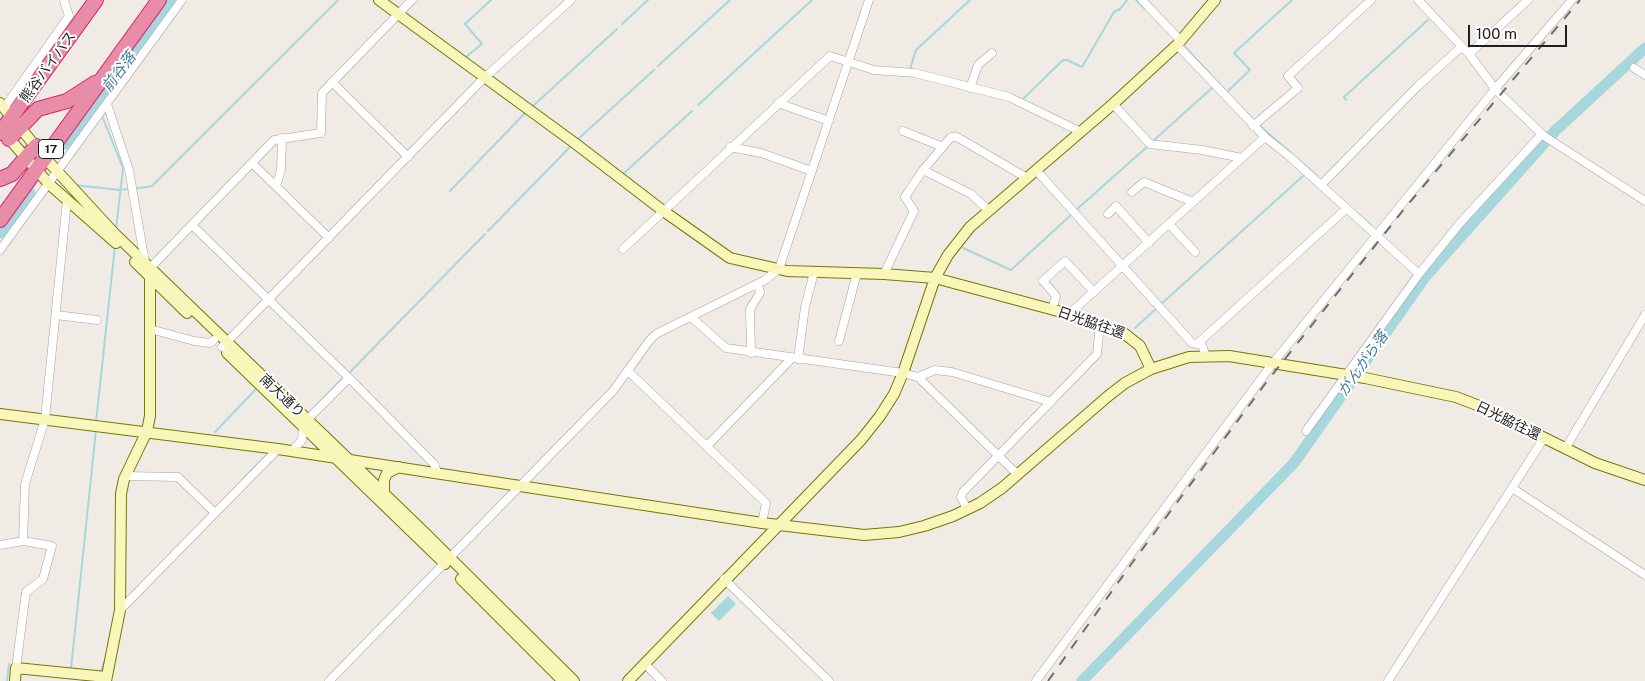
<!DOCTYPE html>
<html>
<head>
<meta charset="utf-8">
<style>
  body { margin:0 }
  #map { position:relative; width:1645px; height:681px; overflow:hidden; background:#f0ebe5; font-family:"Public Sans",sans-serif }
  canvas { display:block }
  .scale { position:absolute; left:1468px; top:25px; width:99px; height:22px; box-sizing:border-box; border:2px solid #1f1f1f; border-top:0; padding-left:6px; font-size:15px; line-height:18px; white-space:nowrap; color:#1f1f1f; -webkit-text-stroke:4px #fff; paint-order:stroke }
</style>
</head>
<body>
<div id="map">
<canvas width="1645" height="681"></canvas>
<div class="scale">100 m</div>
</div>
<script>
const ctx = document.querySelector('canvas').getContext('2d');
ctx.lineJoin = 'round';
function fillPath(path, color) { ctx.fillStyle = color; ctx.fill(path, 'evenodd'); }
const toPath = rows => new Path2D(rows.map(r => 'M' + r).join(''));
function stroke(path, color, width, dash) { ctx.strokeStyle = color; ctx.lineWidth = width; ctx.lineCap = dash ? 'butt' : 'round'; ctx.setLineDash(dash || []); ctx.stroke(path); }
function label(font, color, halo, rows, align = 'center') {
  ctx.font = font + ' "Public Sans","Noto Sans JP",sans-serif'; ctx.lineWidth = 4; ctx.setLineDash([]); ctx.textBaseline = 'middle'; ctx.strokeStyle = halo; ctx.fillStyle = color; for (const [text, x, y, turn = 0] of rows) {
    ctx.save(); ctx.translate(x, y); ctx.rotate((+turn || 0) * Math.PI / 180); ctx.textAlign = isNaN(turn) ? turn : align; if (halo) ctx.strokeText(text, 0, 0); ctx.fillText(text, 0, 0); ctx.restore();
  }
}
fillPath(toPath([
  [728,596,736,604,719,621,711,613]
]), '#a6d7dd');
stroke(toPath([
  [1136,0,1145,9],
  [622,24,648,0],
  [1185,47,1224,89],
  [466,57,482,44,465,24,491,0],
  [658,66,730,0],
  [910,69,916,50,970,0],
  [1227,92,1250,70,1234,53,1292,0],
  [1024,98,1063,60,1067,60,1082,67,1114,12,1120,9,1127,0],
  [1346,100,1344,97,1428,20],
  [1236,102,1254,120],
  [698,105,812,0],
  [533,106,617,29],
  [102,116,123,168,116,229],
  [1259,125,1317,176],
  [577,140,654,70],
  [1153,141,1212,88],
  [623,174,692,111],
  [74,185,120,190,129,189],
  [134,189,152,186,338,0],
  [450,191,525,113],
  [1076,210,1148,146],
  [1358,214,1371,225],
  [488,231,570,147],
  [963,248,1011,270,1072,214],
  [1160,305,1303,176],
  [1135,328,1157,308],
  [350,372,485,234],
  [310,412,343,378],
  [96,422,115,246],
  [215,432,256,389],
  [244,478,265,457],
  [71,669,96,430],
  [100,673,106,657],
  [7,681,9,664]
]), '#a6d7dd', 2);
stroke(toPath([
  [66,144,173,0],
  [0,233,30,193],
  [1082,681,1294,463,1425,277,1556,130,1645,48]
]), '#a6d7dd', 11);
const street = toPath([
  [1142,0,1181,41],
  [1418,0,1469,54,1495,89,1544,136,1645,201],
  [1177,45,1265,137,1290,157,1419,274],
  [1469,54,1528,0],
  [1634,68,1645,75],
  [332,82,408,157],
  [970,88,978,65,992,53],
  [778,103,829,121],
  [107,104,129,170,145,262],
  [1113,104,1150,144,1202,150,1242,158],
  [4,108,69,16,64,0],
  [1253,126,1298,88,1288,76,1371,0],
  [903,131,943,147],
  [730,147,761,153,812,171],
  [252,163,329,238],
  [923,170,971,194,988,210],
  [1036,170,1192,343,1202,345,1206,356],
  [1321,185,1417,87,1461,47],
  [276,186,281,170,282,138],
  [1132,192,1144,182,1193,202],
  [1108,214,1116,206,1149,243],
  [1169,224,1195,252],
  [192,225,349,378,434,464,437,472],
  [623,249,830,56,874,70,915,73,1009,97,1081,132],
  [0,250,182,0],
  [151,272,151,267,274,140,321,133,322,93,412,0],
  [884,274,914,211,905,197,923,170,951,137,957,137,1027,178],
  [1052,310,1056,296,1043,281,1065,261,1094,292],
  [1069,314,1265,137],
  [56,315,97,320],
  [691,317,726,348,903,373,918,377,1017,474],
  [150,329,194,341,210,343,214,340],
  [839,341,857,273],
  [1197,344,1346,209],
  [222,347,484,78,571,0],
  [751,353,750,309,760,293,758,284],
  [798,359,805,307,814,272],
  [628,371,766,503,762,523],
  [918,377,935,370,952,372,1051,402],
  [307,420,349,378],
  [1306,431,1419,274,1460,223,1542,134],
  [707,446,792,358],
  [1565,449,1645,315],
  [292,451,302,440,303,428],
  [125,476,178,477,215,513],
  [1512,488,1645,575],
  [967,509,961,497,963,492,1097,354,1100,324],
  [0,545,23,541],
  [724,579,829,681],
  [120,610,278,449],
  [645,664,662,681],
  [16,668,26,592,43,579,52,546,23,541,25,484,45,419,67,200],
  [329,681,613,391,649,341,656,334,765,280,779,269,869,0],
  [1036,681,1273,363,1495,89,1572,0],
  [1388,681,1544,438]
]);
const secondary = toPath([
  [379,0,576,144,662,210,730,258,787,271,884,274,935,278,1069,314,1125,334,1140,346,1151,369],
  [0,103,45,158,114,233,422,530,574,681],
  [5,134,49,184,116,243],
  [135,262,187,313],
  [227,353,445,564],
  [0,414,278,449,762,523,864,535,899,532,924,526,953,516,980,503,1002,488,1107,397,1125,383,1151,369,1189,357,1229,356,1365,378,1456,397,1482,407,1595,463,1645,480],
  [384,494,384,480,387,473,399,467],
  [461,579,563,681],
  [15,681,16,668,106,677],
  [106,681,120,610,121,494,124,479,147,431,150,416,150,277],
  [628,681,861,440,880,416,894,394,903,373,935,278,948,255,970,227,1113,104,1177,45,1215,0]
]);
const highway = toPath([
  [0,133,96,0],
  [9,139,38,109,67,101,95,83],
  [0,179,12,174,36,146],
  [0,220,159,0]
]);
stroke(street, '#a3a3a3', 9);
stroke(secondary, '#777705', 12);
stroke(highway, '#db2577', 16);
stroke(street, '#fff', 8);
stroke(secondary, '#f9f6b9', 10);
stroke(highway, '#e78da7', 14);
stroke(toPath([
  [1048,681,1132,563,1265,384,1405,208,1580,0]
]), '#6d6d6d', 2, [10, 10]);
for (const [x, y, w] of [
  [51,149,25]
]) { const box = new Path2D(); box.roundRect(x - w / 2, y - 9.5, w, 19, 4); ctx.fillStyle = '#fff'; ctx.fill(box); stroke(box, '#1f1f1f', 1); }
label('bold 12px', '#1f1f1f', null, [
  ["17",51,149]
]);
label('14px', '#1f1f1f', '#fff', [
  ["熊谷バイパス",48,67,-54],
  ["日光脇往還",1091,323,19],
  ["南大通り",282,396,44],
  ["日光脇往還",1508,421,26]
]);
label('italic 15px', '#457c9f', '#fff', [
  ["前谷落",119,72,-53],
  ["がんがら落",1363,364,-55]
]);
</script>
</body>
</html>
